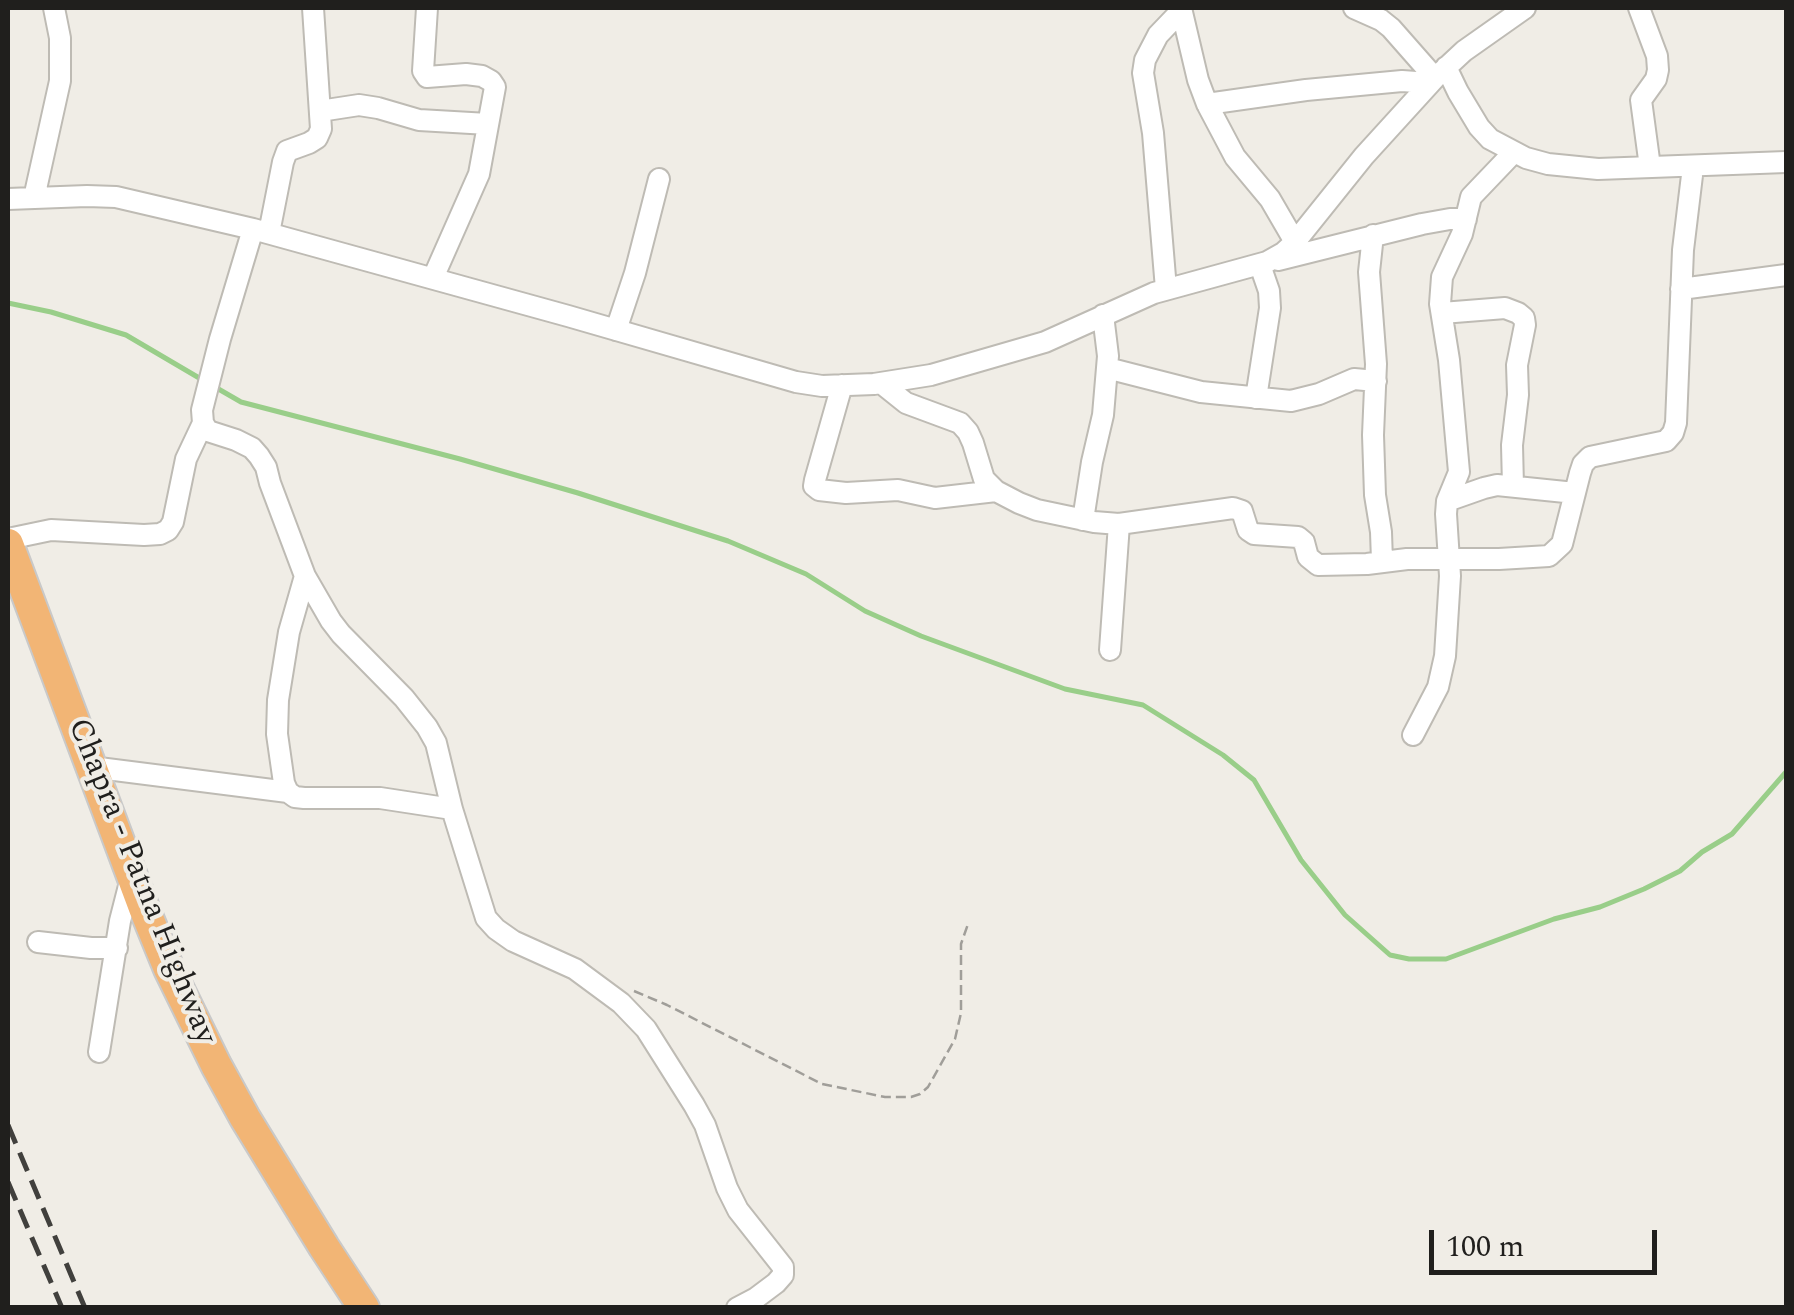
<!DOCTYPE html>
<html>
<head>
<meta charset="utf-8">
<style>
  body { margin:0 }
  #map { position:relative; width:1794px; height:1315px; overflow:hidden; background:#f0ede6; font-family:Spectral,serif }
  canvas { display:block }
  .frame { position:absolute; inset:0; border:10px solid #201f1d; pointer-events:none }
  .scale { position:absolute; left:1429px; top:1230px; width:228px; height:45px; box-sizing:border-box; border:5px solid #201f1d; border-top:0; padding-left:12px; font-size:30px; line-height:35px; white-space:nowrap; color:#201f1d; -webkit-text-stroke:8px #f0ede6; paint-order:stroke }
</style>
</head>
<body>
<div id="map">
<canvas width="1794" height="1315"></canvas>
<div class="frame"></div>
<div class="scale">100 m</div>
</div>
<script>
const ctx = document.querySelector('canvas').getContext('2d');
ctx.lineJoin = 'round';
const toPath = rows => new Path2D(rows.map(r => 'M' + r).join(''));
function stroke(path, color, width, dash) { ctx.strokeStyle = color; ctx.lineWidth = width; ctx.lineCap = dash ? 'butt' : 'round'; ctx.setLineDash(dash || []); ctx.stroke(path); }
function label(font, color, halo, rows, align = 'center') {
  ctx.font = font + ' Spectral,serif'; ctx.lineWidth = 8; ctx.setLineDash([]); ctx.textBaseline = 'middle'; ctx.strokeStyle = halo; ctx.fillStyle = color; for (const [text, x, y, turn = 0] of rows) {
    ctx.save(); ctx.translate(x, y); ctx.rotate((+turn || 0) * Math.PI / 180); ctx.textAlign = isNaN(turn) ? turn : align; if (halo) ctx.strokeText(text, 0, 0); ctx.fillText(text, 0, 0); ctx.restore();
  }
}
stroke(toPath([
  [8,303,51,312,126,335,206,382],
  [215,387,241,402,460,459,578,493,728,541,806,574,865,611,921,636,1065,689,1143,705,1223,755,1254,780,1301,860,1345,915,1390,955,1409,959,1446,959,1554,919,1600,907,1644,889,1680,871,1702,852,1732,834,1786,772]
]), '#99ce89', 5);
const minor = toPath([
  [427,8,423,71,427,77,466,74,482,76,491,81,495,87,479,174,433,278],
  [1181,8,1198,80,1207,104,1235,157,1270,199,1295,242],
  [1354,8,1381,20,1391,28,1435,78],
  [1639,8,1657,56,1658,70,1656,79,1641,100,1650,167],
  [1446,67,1458,92,1479,127,1490,139,1526,158,1548,164,1598,169,1786,162],
  [1207,104,1306,90,1402,81,1430,83],
  [320,111,359,105,378,108,419,120,488,124],
  [34,198,60,81,60,38,54,8],
  [8,199,87,196,116,197,253,229,568,316,796,382,822,386,874,384,931,375,1045,342,1154,293,1267,262,1283,253,1295,242,1364,156,1435,78,1464,51,1525,8],
  [253,229,220,339,202,410,203,423,208,431,236,440,252,448,259,456,266,467,270,483,305,576,331,621,341,634,404,698,427,727,436,743,452,809,486,918,496,929,513,941,575,969,621,1003,646,1029,694,1105,705,1125,727,1188,738,1210,783,1267,783,1275,776,1283,756,1298,737,1308],
  [269,233,283,162,287,151,309,143,317,138,321,129,313,8],
  [1373,235,1369,272,1376,364,1373,435,1375,495,1381,532,1382,561],
  [1278,260,1422,224,1450,219,1466,219],
  [1166,289,1153,133,1143,73,1145,60,1158,35,1181,11],
  [1681,289,1786,275],
  [1442,313,1505,308,1518,313,1524,318,1525,325,1517,365,1518,395,1512,445,1513,486],
  [616,330,635,273,659,179],
  [1107,368,1201,392,1291,401,1319,394,1354,379,1376,381],
  [881,383,906,403,960,423,968,432,973,443,984,479,996,491,1019,503,1037,510,1094,522,1119,524,1233,508,1242,511,1248,530,1254,534,1298,537,1304,542,1308,557,1318,565,1367,564,1407,559,1499,559,1549,556,1562,544,1580,473,1583,464,1590,457,1666,441,1673,433,1676,423,1683,250,1693,167],
  [842,385,815,480,814,486,819,490,846,493,898,490,935,498,996,491],
  [1256,398,1270,308,1269,291,1260,265],
  [1447,501,1484,488,1497,485,1575,493],
  [1083,520,1092,462,1103,415,1108,356,1103,315],
  [8,539,51,530,144,535,160,534,168,530,173,522,186,459,203,423],
  [305,576,289,632,278,700,277,734,284,783,288,792,295,797,304,798,380,798,452,809],
  [1110,650,1119,524],
  [1413,735,1438,687,1445,656,1450,576,1446,514,1447,501,1459,472,1449,360,1440,304,1442,277,1462,234,1471,197,1514,152],
  [91,767,288,792],
  [38,942,91,948,117,948],
  [99,1052,120,921,131,878]
]);
const highway = toPath([
  [8,544,144,908,169,969,216,1065,245,1118,324,1247,364,1308]
]);
stroke(minor, '#bebbb4', 24);
stroke(highway, '#c9c9c9', 34);
stroke(toPath([
  [634,991,667,1005,822,1084,885,1097,911,1097,920,1094,928,1087,955,1039,961,1013,961,944,968,924]
]), '#a09e99', 2.5, [10, 5]);
stroke(minor, '#fff', 20);
stroke(highway, '#f2b575', 30);
stroke(toPath([
  [8,1125,85,1308],
  [8,1182,62,1308]
]), '#41403d', 5, [20, 10]);
label('32px', '#201f1d', '#f0ede6', [
  ["Chapra - Patna Highway",140,882,68]
]);
</script>
</body>
</html>
